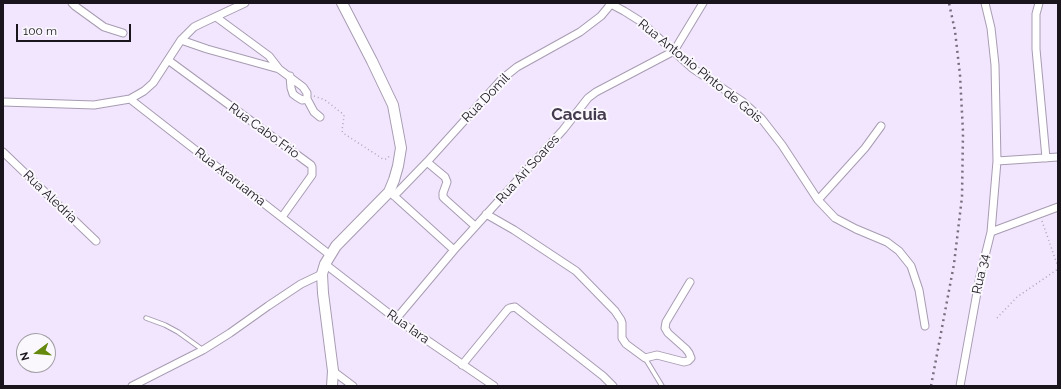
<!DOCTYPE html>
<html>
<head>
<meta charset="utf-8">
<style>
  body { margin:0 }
  #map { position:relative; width:1061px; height:389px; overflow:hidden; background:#f2e6fe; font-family:Raleway,sans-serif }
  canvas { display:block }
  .frame { position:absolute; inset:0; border:4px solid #1a151d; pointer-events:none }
  .north { position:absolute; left:16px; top:333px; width:40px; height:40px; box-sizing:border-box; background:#faf8fd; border:1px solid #a09da3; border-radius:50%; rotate:254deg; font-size:11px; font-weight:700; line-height:16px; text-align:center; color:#1a151d }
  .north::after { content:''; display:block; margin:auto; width:14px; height:18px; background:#64890e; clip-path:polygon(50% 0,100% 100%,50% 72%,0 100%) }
  .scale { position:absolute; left:16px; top:24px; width:115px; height:18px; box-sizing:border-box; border:2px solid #1a151d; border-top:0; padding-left:5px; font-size:12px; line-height:14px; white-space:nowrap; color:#1a151d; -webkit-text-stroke:3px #faf8fd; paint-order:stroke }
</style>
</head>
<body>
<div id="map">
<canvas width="1061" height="389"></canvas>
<div class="frame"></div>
<div class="north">N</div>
<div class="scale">100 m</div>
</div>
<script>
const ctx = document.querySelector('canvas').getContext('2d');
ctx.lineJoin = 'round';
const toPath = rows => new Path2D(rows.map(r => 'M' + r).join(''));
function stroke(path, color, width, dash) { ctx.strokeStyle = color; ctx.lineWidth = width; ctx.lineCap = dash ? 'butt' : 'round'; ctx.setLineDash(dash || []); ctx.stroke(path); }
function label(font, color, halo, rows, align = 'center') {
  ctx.font = font + ' Raleway,sans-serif'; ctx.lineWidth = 4; ctx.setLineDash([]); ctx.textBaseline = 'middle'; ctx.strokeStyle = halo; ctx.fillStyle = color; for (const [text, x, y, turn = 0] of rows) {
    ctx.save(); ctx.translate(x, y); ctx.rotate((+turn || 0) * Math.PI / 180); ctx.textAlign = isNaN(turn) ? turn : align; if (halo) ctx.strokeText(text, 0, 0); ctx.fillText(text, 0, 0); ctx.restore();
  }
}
const lane = toPath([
  [146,318,165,325,178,332,203,350],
  [645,358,662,386]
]);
const street = toPath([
  [72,3,75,6,104,27,123,33],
  [609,3,624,11,640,21,692,68,743,102,761,118,782,145,818,200,835,218,856,229,887,242,899,251,911,266,919,290,925,326],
  [985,3,991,28,995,65,997,161,991,232],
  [1039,3,1036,14,1036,49,1046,158],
  [216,17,269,56,279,69],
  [181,40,207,49,279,69,303,87,307,93,307,99],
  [168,60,311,165,312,167,312,175,282,217],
  [290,76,291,88,293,94,297,97,302,100,307,99,314,112,320,117],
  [130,99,330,255],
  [3,102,94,105,130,99,144,91,153,83,181,40,194,27,200,24,245,3],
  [3,152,96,241],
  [997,161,1058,157],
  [427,162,445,177,447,182,443,193,443,197,446,200,475,226],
  [392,194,454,250],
  [394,196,427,162,502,79,517,67,580,32,601,16,611,4],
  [818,200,865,148,881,126],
  [486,214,514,230,576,271,615,311,621,320,622,323,622,338,626,344,645,358,657,355,684,362,688,361,691,358,689,353,686,349,668,333,665,328,666,322,690,282],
  [325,264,396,319,494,386],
  [396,319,454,250,563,130,588,98,596,92,674,51,703,3],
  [462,365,508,309,510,308,515,307,603,376,613,386],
  [333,371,353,386],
  [132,386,203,350,230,333,268,306,301,284,322,274],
  [960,386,980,276,991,232,1058,207]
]);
const secondary = toPath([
  [332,386,333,371,323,293,322,274,325,264,336,246,389,192,394,180,398,166,401,148,393,105,372,61,342,3]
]);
stroke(lane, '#a79cb2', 5.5);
stroke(street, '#a79cb2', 9);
stroke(secondary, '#a79cb2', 12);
stroke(toPath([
  [314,96,325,100,343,114,344,116,342,131,343,133,383,159,387,159,390,155],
  [1042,221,1058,267],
  [997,318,1017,297,1058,269]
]), '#afa5b8', 1.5, [1, 3]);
stroke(lane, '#fff', 3.5);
stroke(street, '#fff', 7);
stroke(secondary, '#fff', 10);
stroke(toPath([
  [931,386,954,264,962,197,963,132,960,75,955,31,949,3]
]), '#776f7e', 2.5, [2, 4]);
label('13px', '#1a151d', '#faf8fd', [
  ["Rua Antonio Pinto de Gois",700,71,39],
  ["Rua Domil",486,98,-46],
  ["Rua Cabo Frio",264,131,36],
  ["Rua Ari Soares",528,169,-48],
  ["Rua Araruama",230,177,38],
  ["Rua Aledria",50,197,44],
  ["Rua 34",981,274,-78],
  ["Rua Iara",408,327,35]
]);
label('bold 17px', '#453b4e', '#faf8fd', [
  ["Cacuia",579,115]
]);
</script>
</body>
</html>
